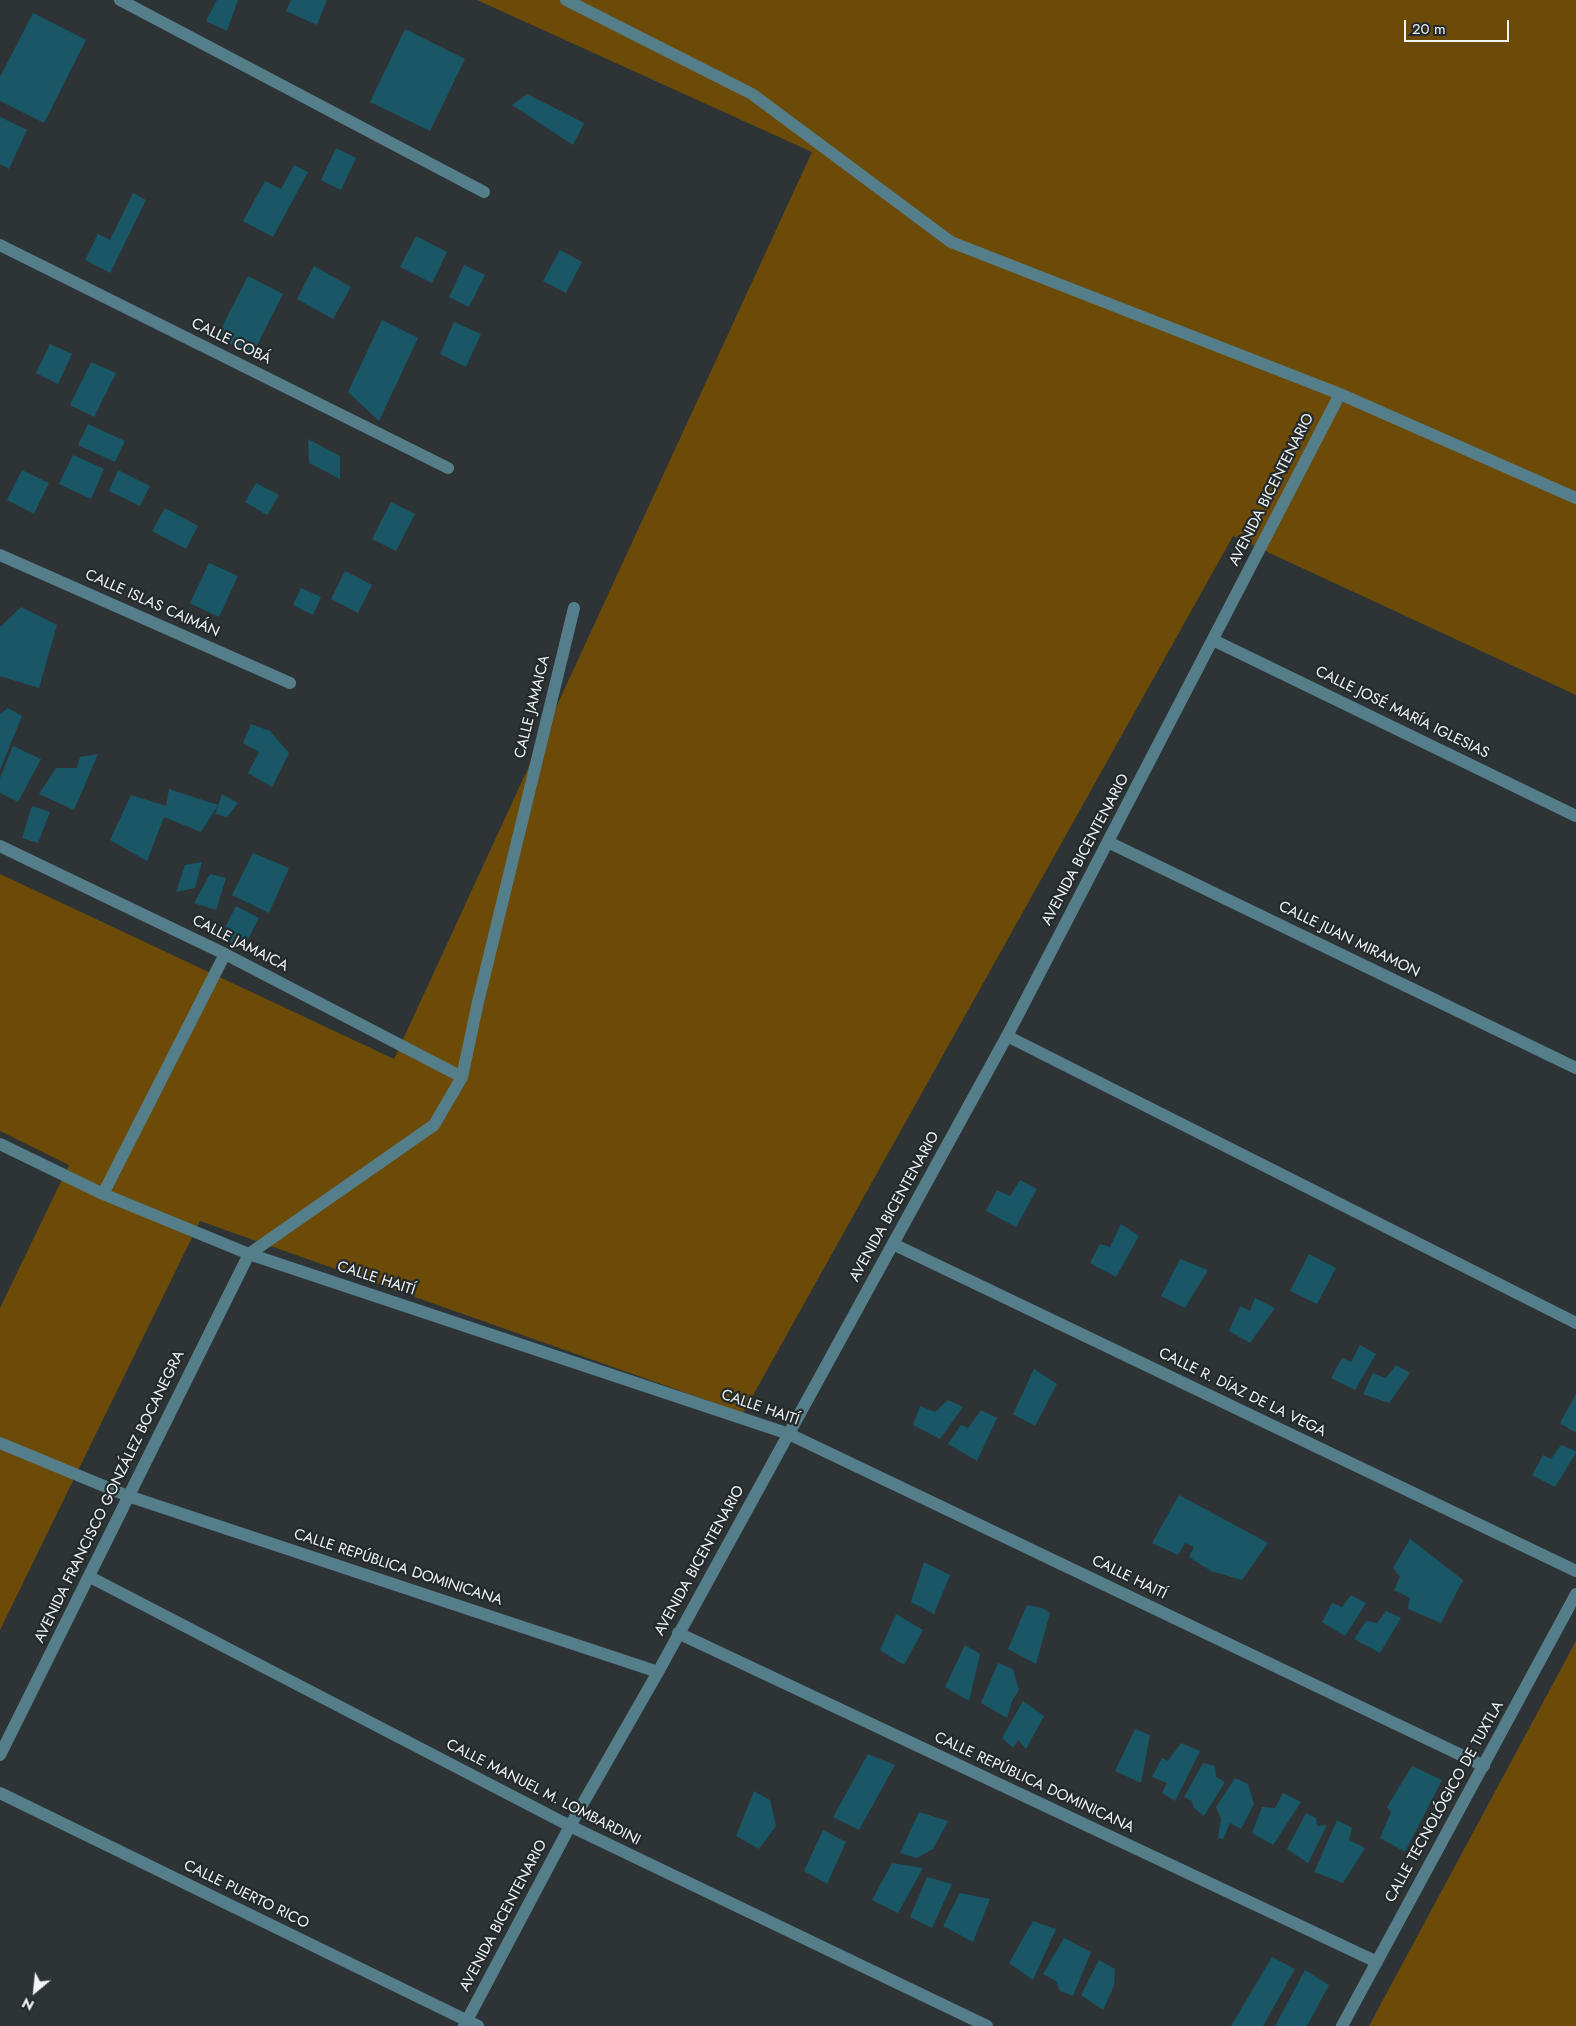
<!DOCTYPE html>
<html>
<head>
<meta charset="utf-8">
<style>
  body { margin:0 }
  #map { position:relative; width:1576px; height:2026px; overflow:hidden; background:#2e3436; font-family:Jost,sans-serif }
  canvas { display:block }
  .north { position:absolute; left:10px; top:1966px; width:50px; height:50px; -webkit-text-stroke:4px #242a2c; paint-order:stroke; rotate:208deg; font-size:14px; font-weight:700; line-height:20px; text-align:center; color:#f0f4f5 }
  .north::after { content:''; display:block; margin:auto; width:18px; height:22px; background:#f0f4f5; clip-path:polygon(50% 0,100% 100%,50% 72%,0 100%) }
  .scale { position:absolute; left:1404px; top:20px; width:105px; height:22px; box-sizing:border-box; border:2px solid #f0f4f5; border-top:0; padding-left:6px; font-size:15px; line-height:18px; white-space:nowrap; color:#f0f4f5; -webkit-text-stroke:4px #242a2c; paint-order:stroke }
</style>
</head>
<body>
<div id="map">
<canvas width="1576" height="2026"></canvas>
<div class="north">N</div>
<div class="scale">20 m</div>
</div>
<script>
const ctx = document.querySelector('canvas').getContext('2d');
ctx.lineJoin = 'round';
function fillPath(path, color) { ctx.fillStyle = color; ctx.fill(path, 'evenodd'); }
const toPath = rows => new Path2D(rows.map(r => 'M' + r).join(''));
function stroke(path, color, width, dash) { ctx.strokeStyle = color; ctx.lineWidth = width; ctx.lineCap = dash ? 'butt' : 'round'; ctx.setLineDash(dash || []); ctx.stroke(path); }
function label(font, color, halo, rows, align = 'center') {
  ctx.font = font + ' Jost,sans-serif'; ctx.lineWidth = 4.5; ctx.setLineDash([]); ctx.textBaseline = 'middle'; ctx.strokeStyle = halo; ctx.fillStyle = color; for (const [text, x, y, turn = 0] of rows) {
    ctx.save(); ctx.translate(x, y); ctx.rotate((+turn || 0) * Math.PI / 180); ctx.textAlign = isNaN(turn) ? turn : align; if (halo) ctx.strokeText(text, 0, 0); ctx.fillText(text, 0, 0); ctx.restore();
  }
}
fillPath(toPath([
  [477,0,1576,0,1576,695,1233,536,743,1413,200,1221,0,1630,0,1308,69,1165,0,1131,0,874,394,1059,812,152],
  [1576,1641,1576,2026,1369,2026]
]), '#6c4b08');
fillPath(toPath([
  [217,0,238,0,227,31,206,21],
  [291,0,327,0,317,25,286,11],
  [33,13,86,40,44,123,0,101,0,77],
  [405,29,465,59,430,131,370,102],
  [527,94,584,123,573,145,512,105],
  [0,117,27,130,9,169,0,164],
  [336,148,356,158,341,190,321,180],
  [294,165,308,172,273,237,243,221,265,181,281,189],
  [133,193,146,200,110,273,85,260,98,234,110,240],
  [416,236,447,252,432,283,400,267],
  [560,250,582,262,566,293,543,281],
  [464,265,485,275,469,307,449,297],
  [314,266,351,287,333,319,297,299],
  [248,276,283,294,252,355,217,337],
  [382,320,418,338,379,421,348,392],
  [454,322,481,334,466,367,440,354],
  [50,344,72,354,58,384,36,373],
  [91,362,116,373,94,417,70,405],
  [88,424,125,441,115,462,78,445],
  [308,439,340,456,340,479,309,463],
  [73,455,104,469,91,499,59,484],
  [22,470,49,483,34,514,7,500],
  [118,470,150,486,140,506,109,491],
  [256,483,279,495,267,515,245,502],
  [391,502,415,514,396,551,372,539],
  [165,508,198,526,186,549,152,531],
  [209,563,238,576,219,617,190,603],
  [345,571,372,585,358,613,331,599],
  [301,588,321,597,313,615,293,605],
  [21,607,57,625,39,688,0,676,0,627],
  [8,708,22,716,0,770,0,714],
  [251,724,270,731,289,753,272,787,248,773,259,752,243,743],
  [13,746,41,759,18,802,0,793,0,778],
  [98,754,74,810,39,794,56,768,77,768,80,757],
  [169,789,218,805,201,832,164,817,147,861,110,840,131,795,166,806],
  [222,794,238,803,227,817,215,814],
  [32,806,50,812,38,843,22,838],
  [253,853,289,868,269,913,232,895],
  [202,862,195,888,176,892,185,865],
  [210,874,226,878,216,910,194,903],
  [236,906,259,918,243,949,220,937],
  [1020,1180,1037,1189,1016,1227,986,1211,997,1190,1010,1196],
  [1121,1224,1139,1236,1116,1277,1090,1263,1100,1244,1110,1247],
  [1309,1254,1336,1268,1317,1304,1290,1291],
  [1180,1259,1208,1270,1185,1308,1161,1296],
  [1255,1298,1275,1308,1250,1343,1229,1331,1240,1306,1250,1311],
  [1360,1345,1376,1354,1355,1390,1331,1378,1342,1358,1351,1362],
  [1396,1365,1410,1373,1389,1403,1363,1394,1373,1373,1386,1378],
  [1034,1369,1057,1384,1035,1426,1013,1414],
  [1576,1394,1576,1433,1560,1423],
  [948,1400,963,1407,940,1439,913,1425,920,1406,935,1412],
  [981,1410,997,1418,977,1461,948,1444,961,1425,968,1428],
  [1561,1445,1576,1451,1576,1453,1555,1487,1532,1475,1543,1455,1551,1459],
  [1179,1495,1268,1543,1242,1580,1211,1571,1189,1557,1194,1547,1185,1543,1178,1555,1152,1543],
  [1410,1539,1463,1580,1441,1623,1408,1609,1410,1598,1394,1590,1400,1577,1393,1568],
  [924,1562,950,1575,934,1614,911,1602],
  [1351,1595,1366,1603,1345,1636,1322,1622,1332,1603,1342,1607],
  [1027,1605,1042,1608,1050,1613,1036,1664,1008,1649],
  [1386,1611,1401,1618,1380,1653,1354,1639,1366,1621,1377,1623],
  [896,1614,923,1630,904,1665,880,1650],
  [965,1645,980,1654,969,1701,945,1687],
  [998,1663,1013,1669,1019,1690,1012,1701,1007,1718,981,1703],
  [1023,1701,1044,1716,1026,1749,1018,1740,1013,1748,1002,1738],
  [1135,1729,1150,1735,1141,1783,1115,1771],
  [1181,1743,1200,1751,1175,1801,1162,1793,1167,1783,1152,1777,1162,1758,1168,1761],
  [868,1754,895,1765,859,1830,833,1817],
  [1203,1763,1215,1766,1216,1777,1225,1782,1204,1816,1194,1808,1192,1801,1184,1797],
  [1412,1766,1442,1780,1405,1852,1380,1838,1391,1812,1387,1807],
  [1235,1778,1248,1784,1254,1804,1241,1829,1230,1823,1223,1839,1218,1838,1221,1819,1216,1807],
  [754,1791,770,1800,776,1826,759,1849,736,1836],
  [1283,1793,1301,1802,1273,1845,1252,1833,1262,1807,1275,1808],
  [919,1812,948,1821,933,1849,917,1858,900,1853],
  [1306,1813,1316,1818,1317,1826,1327,1825,1308,1863,1287,1849],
  [1337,1820,1352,1828,1349,1840,1365,1848,1343,1883,1314,1872],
  [823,1830,846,1842,827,1884,804,1871],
  [892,1863,923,1868,898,1913,872,1900],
  [927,1877,952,1884,932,1928,910,1917],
  [960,1893,990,1899,973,1942,943,1926],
  [1033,1921,1056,1929,1033,1980,1009,1963],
  [1064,1938,1091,1952,1073,1996,1060,1991,1056,1981,1043,1974],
  [1272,1957,1295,1969,1263,2026,1231,2026],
  [1099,1960,1115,1969,1114,1986,1103,2010,1081,1995],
  [1305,1970,1329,1985,1307,2026,1275,2026]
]), '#195666');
stroke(toPath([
  [120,0,484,192],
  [566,0,752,94,951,242,1340,394,1576,498],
  [0,245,448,468],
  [0,555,290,683],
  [1213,640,1576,816],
  [1108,842,1576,1068],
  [0,846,225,954,462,1077],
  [1007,1036,1576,1323],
  [0,1144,103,1194,249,1254,789,1434,1484,1766],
  [103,1194,225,954],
  [893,1244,1576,1571],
  [0,1443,128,1496,658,1672],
  [90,1577,570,1826,987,2026],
  [678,1633,1377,1962],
  [0,1755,249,1254,434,1125,462,1077,478,1002,574,608],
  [0,1793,478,2026],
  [464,2026,570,1826,658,1672,1007,1036,1340,394],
  [1342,2026,1576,1594]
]), '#557e8b', 12);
label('15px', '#f0f4f5', '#242a2c', [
  ["CALLE COBÁ",231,342,26],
  ["AVENIDA BICENTENARIO",1272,490,-63],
  ["CALLE ISLAS CAIMÁN",152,604,24],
  ["CALLE JAMAICA",533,707,-76],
  ["CALLE JOSÉ MARÍA IGLESIAS",1402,713,26],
  ["AVENIDA BICENTENARIO",1086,850,-62],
  ["CALLE JUAN MIRAMON",1349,940,26],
  ["CALLE JAMAICA",240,944,27],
  ["AVENIDA BICENTENARIO",895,1207,-61],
  ["CALLE HAITÍ",376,1279,18],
  ["CALLE R. DÍAZ DE LA VEGA",1242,1393,26],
  ["CALLE HAITÍ",760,1408,19],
  ["AVENIDA FRANCISCO GONZÁLEZ BOCANEGRA",110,1497,-64],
  ["AVENIDA BICENTENARIO",700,1561,-61],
  ["CALLE REPÚBLICA DOMINICANA",398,1568,18],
  ["CALLE HAITÍ",1129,1578,26],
  ["CALLE REPÚBLICA DOMINICANA",1034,1783,25],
  ["CALLE MANUEL M. LOMBARDINI",543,1793,27],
  ["CALLE TECNOLÓGICO DE TUXTLA",1445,1802,-61],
  ["CALLE PUERTO RICO",246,1895,26],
  ["AVENIDA BICENTENARIO",504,1916,-62]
]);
</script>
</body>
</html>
